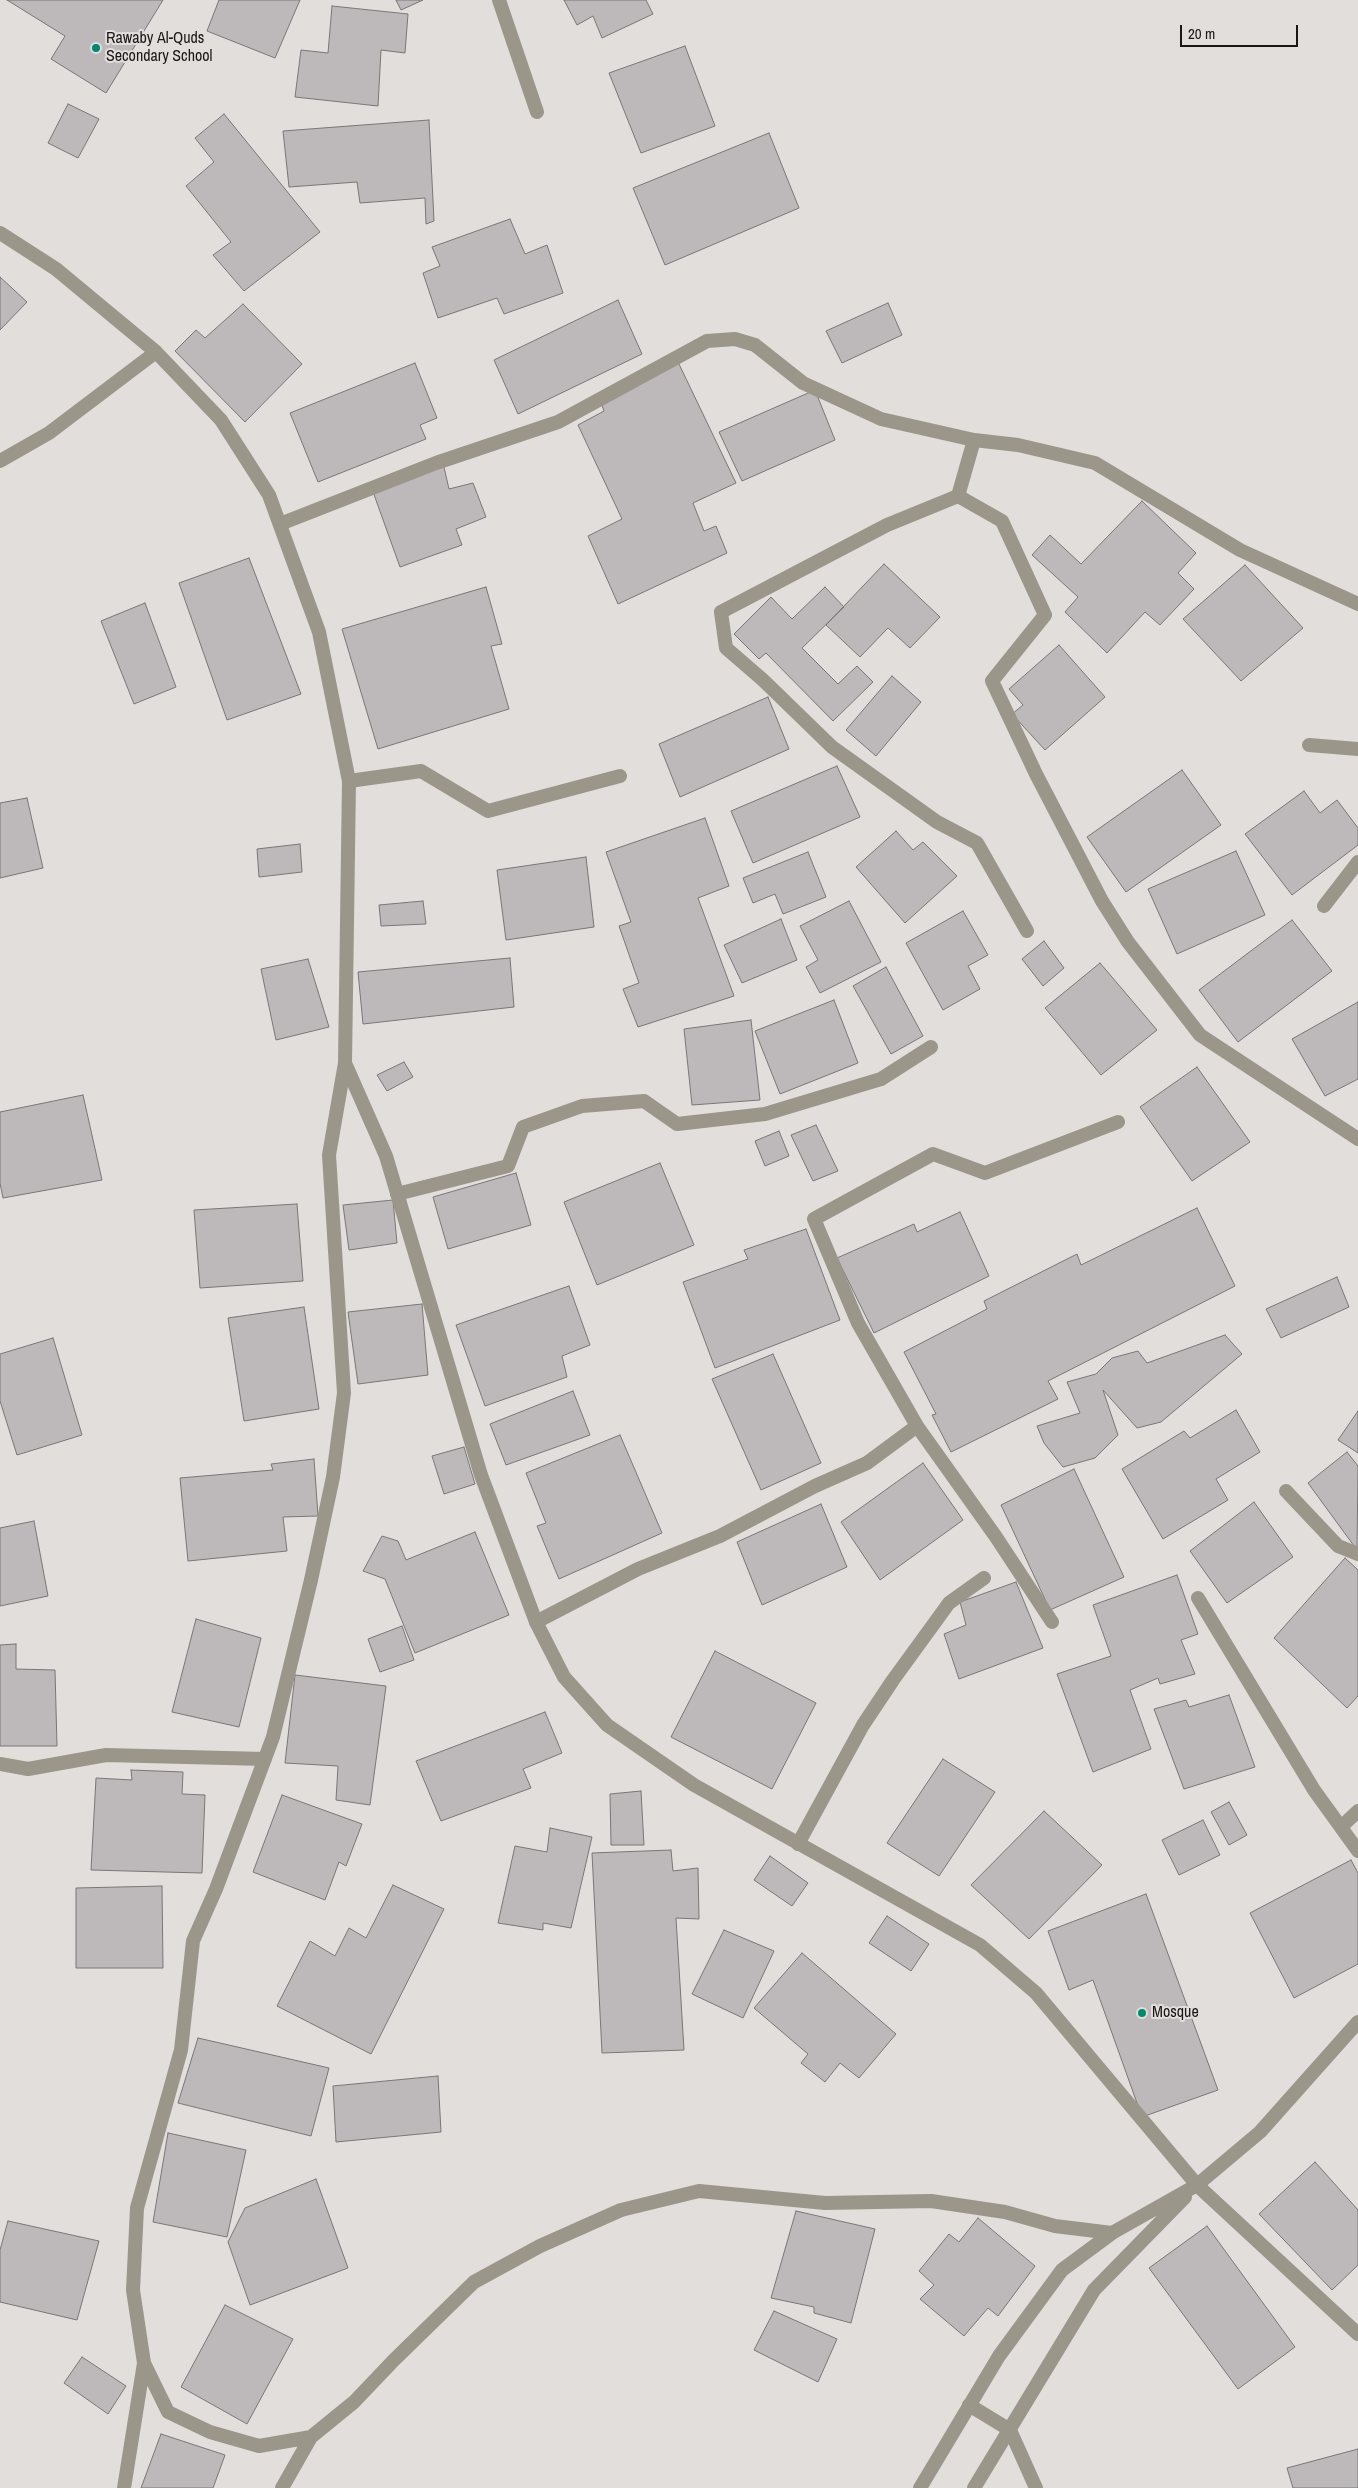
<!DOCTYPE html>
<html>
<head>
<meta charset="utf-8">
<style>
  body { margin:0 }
  #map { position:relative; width:1358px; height:2488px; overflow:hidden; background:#e1dedc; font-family:"Archivo Narrow",sans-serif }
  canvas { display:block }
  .scale { position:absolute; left:1180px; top:25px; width:118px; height:22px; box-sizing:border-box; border:2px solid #191817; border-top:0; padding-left:6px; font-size:15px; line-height:18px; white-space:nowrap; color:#191817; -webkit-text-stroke:4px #e1dedc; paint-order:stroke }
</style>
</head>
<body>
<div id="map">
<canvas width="1358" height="2488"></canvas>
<div class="scale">20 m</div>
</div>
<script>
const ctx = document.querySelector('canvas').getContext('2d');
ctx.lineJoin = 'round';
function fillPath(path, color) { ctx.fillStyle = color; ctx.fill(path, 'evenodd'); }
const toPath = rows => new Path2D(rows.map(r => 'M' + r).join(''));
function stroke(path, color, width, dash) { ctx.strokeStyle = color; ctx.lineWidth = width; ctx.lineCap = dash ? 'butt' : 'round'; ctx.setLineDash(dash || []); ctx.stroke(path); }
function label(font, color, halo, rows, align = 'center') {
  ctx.font = font + ' "Archivo Narrow",sans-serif'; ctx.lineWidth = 4; ctx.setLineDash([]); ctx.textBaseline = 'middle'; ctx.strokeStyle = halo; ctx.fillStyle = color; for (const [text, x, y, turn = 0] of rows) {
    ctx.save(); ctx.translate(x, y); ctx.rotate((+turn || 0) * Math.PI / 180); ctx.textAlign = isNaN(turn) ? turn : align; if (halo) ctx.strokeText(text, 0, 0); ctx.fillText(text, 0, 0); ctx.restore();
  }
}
const building = toPath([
  [7,0,163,0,106,93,51,59,65,36,7,0],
  [219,0,300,0,275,58,207,31,219,0],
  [396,0,423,0,401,10,396,0],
  [564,0,646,0,653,14,602,38,593,16,577,25,564,0],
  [332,6,408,14,405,53,381,50,378,106,295,97,301,50,328,53,332,6],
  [685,46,715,126,641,153,609,73,685,46],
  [68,104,99,119,78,158,48,143,68,104],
  [224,114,320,232,244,291,213,255,231,242,186,186,214,162,195,138,224,114],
  [429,120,434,221,426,224,425,198,360,203,357,182,289,187,283,131,429,120],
  [769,133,799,208,665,265,633,188,769,133],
  [510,219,525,254,547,245,563,293,504,314,497,298,438,318,423,273,440,266,432,247,510,219],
  [0,277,27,302,0,330,0,277],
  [618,300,642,354,518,414,494,360,618,300],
  [888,303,902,335,842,363,826,331,888,303],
  [243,304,302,364,245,422,175,351,196,330,205,338,243,304],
  [678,362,736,483,693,503,704,531,716,526,727,553,618,604,588,536,622,519,578,425,604,411,600,400,678,362],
  [415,363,437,418,420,425,426,439,318,482,290,413,415,363],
  [815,390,835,440,742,481,719,432,815,390],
  [443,463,449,489,473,483,486,517,456,529,462,545,400,567,372,489,443,463],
  [1142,501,1196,553,1178,573,1194,589,1160,625,1145,612,1107,653,1065,612,1078,597,1032,555,1050,535,1081,564,1142,501],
  [249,558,301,694,227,720,179,583,249,558],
  [884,564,940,617,910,648,888,628,860,657,826,625,884,564],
  [1245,565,1303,628,1241,681,1183,619,1245,565],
  [486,587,502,644,491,646,509,709,378,749,342,629,486,587],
  [825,587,844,607,802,648,838,684,857,666,873,682,833,721,766,653,759,659,734,634,771,597,792,619,825,587],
  [145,603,176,687,134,704,101,621,145,603],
  [1059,645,1105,697,1045,750,1012,714,1023,705,1009,689,1059,645],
  [892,676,921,702,876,756,846,730,892,676],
  [768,697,789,749,680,797,659,744,768,697],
  [837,766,860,817,753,863,731,811,837,766],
  [1182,770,1221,825,1126,892,1087,837,1182,770],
  [1304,791,1320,813,1337,800,1358,828,1358,845,1292,895,1245,834,1304,791],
  [27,798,43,868,0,878,0,803,27,798],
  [705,818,729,886,698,898,734,996,638,1027,623,989,639,983,619,926,631,922,606,852,705,818],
  [896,831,913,850,923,842,957,876,905,923,856,867,896,831],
  [300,844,302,872,259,877,257,849,300,844],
  [1236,851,1265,915,1177,954,1148,889,1236,851],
  [808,852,826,897,783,914,775,894,753,903,743,878,808,852],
  [586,857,594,927,506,940,497,870,586,857],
  [423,901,426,924,381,926,379,905,423,901],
  [849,901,881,962,820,993,806,967,818,960,800,926,849,901],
  [963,911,988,955,968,966,980,989,943,1010,906,943,963,911],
  [781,919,797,960,742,983,724,945,781,919],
  [1292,920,1332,971,1238,1042,1199,990,1292,920],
  [1044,941,1064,968,1043,986,1022,959,1044,941],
  [510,958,514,1007,363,1024,358,972,510,958],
  [308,959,329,1027,276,1040,261,969,308,959],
  [1100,963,1157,1030,1101,1075,1045,1008,1100,963],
  [886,967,923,1036,891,1054,853,986,886,967],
  [834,1000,858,1063,780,1094,755,1031,834,1000],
  [1358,1002,1358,1079,1325,1096,1292,1039,1358,1002],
  [751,1020,760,1100,692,1105,684,1029,751,1020],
  [404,1062,413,1077,387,1091,377,1075,404,1062],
  [1197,1067,1250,1142,1192,1181,1140,1107,1197,1067],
  [83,1095,102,1180,3,1198,0,1183,0,1112,83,1095],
  [816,1125,838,1171,813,1181,791,1135,816,1125],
  [779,1131,789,1156,765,1166,755,1141,779,1131],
  [660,1163,694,1245,597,1285,564,1202,660,1163],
  [516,1173,531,1225,448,1249,433,1197,516,1173],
  [393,1200,397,1243,349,1250,343,1205,393,1200],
  [297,1204,303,1281,200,1288,194,1210,297,1204],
  [1197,1208,1235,1286,1048,1381,1058,1399,951,1452,932,1415,936,1414,904,1352,987,1309,984,1301,1077,1254,1081,1265,1197,1208],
  [960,1212,989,1276,874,1333,837,1258,914,1224,917,1232,960,1212],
  [806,1229,840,1320,715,1368,683,1282,748,1259,744,1250,806,1229],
  [1337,1277,1349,1307,1281,1338,1266,1309,1337,1277],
  [569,1286,590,1345,562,1356,567,1377,485,1406,456,1325,569,1286],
  [422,1304,428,1375,358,1384,348,1312,422,1304],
  [304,1307,319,1409,244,1421,228,1318,304,1307],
  [1225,1335,1242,1354,1161,1422,1137,1428,1103,1390,1118,1435,1095,1458,1063,1467,1044,1443,1037,1426,1080,1413,1067,1382,1096,1374,1112,1358,1138,1351,1147,1363,1225,1335],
  [53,1338,82,1435,17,1455,0,1401,0,1354,53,1338],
  [773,1354,821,1463,761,1490,712,1379,773,1354],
  [573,1391,590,1435,506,1465,490,1424,573,1391],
  [1236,1410,1260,1452,1216,1479,1228,1500,1163,1539,1122,1469,1184,1431,1190,1438,1236,1410],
  [1358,1411,1358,1453,1338,1440,1358,1411],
  [620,1435,662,1533,559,1579,537,1526,546,1523,526,1473,620,1435],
  [464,1447,475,1484,444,1494,432,1456,464,1447],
  [1347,1452,1358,1466,1357,1550,1308,1483,1347,1452],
  [314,1459,318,1516,283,1517,287,1551,188,1561,180,1478,273,1470,271,1464,314,1459],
  [923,1463,963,1520,880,1580,841,1522,923,1463],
  [1074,1469,1124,1577,1050,1610,1001,1505,1074,1469],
  [1254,1502,1293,1557,1227,1603,1190,1551,1254,1502],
  [821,1504,847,1567,762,1605,737,1542,821,1504],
  [34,1521,48,1596,0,1606,0,1528,34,1521],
  [475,1532,509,1615,415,1653,385,1579,363,1571,382,1536,398,1541,406,1560,475,1532],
  [1345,1558,1358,1570,1358,1696,1347,1708,1274,1638,1345,1558],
  [1177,1575,1198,1634,1181,1640,1195,1674,1160,1684,1158,1678,1130,1690,1151,1749,1093,1772,1057,1674,1111,1656,1093,1605,1177,1575],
  [1016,1582,1043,1648,959,1679,944,1634,966,1625,960,1602,1016,1582],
  [196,1619,261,1638,239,1727,172,1712,196,1619],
  [402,1626,414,1660,380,1672,368,1639,402,1626],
  [16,1644,16,1669,55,1670,57,1746,0,1746,0,1645,16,1644],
  [715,1651,816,1703,772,1789,671,1737,715,1651],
  [295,1675,386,1686,370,1805,336,1800,338,1766,285,1763,295,1675],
  [1229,1695,1255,1767,1184,1789,1154,1709,1186,1700,1189,1707,1229,1695],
  [545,1712,562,1753,523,1769,531,1788,441,1821,416,1761,545,1712],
  [943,1759,995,1792,939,1876,887,1843,943,1759],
  [131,1770,183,1772,182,1794,205,1795,202,1873,91,1870,96,1778,132,1780,131,1770],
  [641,1791,644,1845,611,1845,610,1794,641,1791],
  [282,1795,362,1824,346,1866,339,1862,325,1900,253,1872,282,1795],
  [1229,1802,1247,1835,1229,1845,1211,1812,1229,1802],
  [1044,1811,1102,1865,1029,1939,971,1885,1044,1811],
  [1203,1820,1220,1855,1179,1875,1162,1840,1203,1820],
  [550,1828,592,1837,571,1928,543,1923,543,1930,498,1923,515,1846,547,1852,550,1828],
  [671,1850,673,1871,698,1868,699,1919,676,1918,684,2050,602,2053,592,1853,671,1850],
  [770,1856,808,1883,792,1906,754,1880,770,1856],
  [1351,1860,1358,1873,1358,1964,1294,1998,1250,1913,1351,1860],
  [393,1885,444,1909,371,2054,277,2006,310,1941,335,1956,349,1928,366,1938,393,1885],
  [162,1886,163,1968,76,1968,76,1888,162,1886],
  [1146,1894,1218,2090,1142,2117,1093,1980,1069,1990,1048,1931,1146,1894],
  [887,1916,929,1944,911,1971,869,1943,887,1916],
  [724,1930,774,1951,743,2018,692,1994,724,1930],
  [802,1953,896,2034,859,2078,840,2063,825,2082,801,2063,808,2054,754,2008,802,1953],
  [198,2038,329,2068,311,2136,178,2103,198,2038],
  [438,2076,441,2132,336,2142,333,2086,438,2076],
  [168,2133,246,2150,227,2237,153,2222,168,2133],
  [1315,2162,1358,2210,1358,2265,1332,2290,1259,2214,1315,2162],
  [316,2179,348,2268,250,2305,228,2242,245,2208,316,2179],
  [796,2211,875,2229,851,2323,814,2313,814,2307,771,2298,796,2211],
  [978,2218,1035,2266,998,2316,988,2308,964,2336,920,2299,934,2285,919,2271,949,2234,959,2242,978,2218],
  [8,2221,99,2241,77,2320,0,2302,0,2250,8,2221],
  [1207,2226,1295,2347,1238,2389,1149,2268,1207,2226],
  [225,2305,293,2339,247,2424,181,2387,225,2305],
  [774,2311,837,2339,818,2382,754,2350,774,2311],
  [82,2357,126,2386,108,2414,64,2383,82,2357],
  [161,2434,225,2455,213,2488,141,2488,161,2434],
  [1358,2449,1358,2488,1293,2488,1287,2468,1358,2449]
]);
fillPath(building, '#bdb9bb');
stroke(building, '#797677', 1);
stroke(toPath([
  [499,0,537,112],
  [958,496,1002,521,1045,615,992,681,1036,774,1102,901,1128,942,1200,1035,1358,1139],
  [958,496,887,525,721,612,726,648,763,680,832,747,937,822,977,843,1027,931],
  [958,496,974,440],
  [280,524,436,463,558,422,707,341,735,339,755,345,803,383,881,419,974,440,1018,445,1095,463,1240,550,1358,604],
  [1309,745,1358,749],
  [349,781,421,771,488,811,620,776],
  [1324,906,1358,862],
  [345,1063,329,1155,344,1393,333,1477,311,1580,273,1737,216,1889,193,1941,181,2050,137,2208,133,2290,144,2363,168,2412,210,2432,259,2446,311,2437,354,2402,394,2360,474,2282,540,2246,621,2210,699,2191,825,2203,931,2201,1005,2212,1055,2226,1112,2233],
  [397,1194,508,1166,523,1127,582,1106,644,1101,677,1124,765,1114,881,1079,931,1047],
  [917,1426,996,1537,1052,1622],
  [1286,1491,1338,1546,1358,1554],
  [1198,1598,1314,1790,1358,1851],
  [536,1622,638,1569,720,1536,815,1486,867,1463,917,1426,858,1323,814,1219,933,1154,985,1173,1118,1122],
  [0,1764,28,1769,106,1755,265,1759],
  [1341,1827,1358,1811],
  [798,1844,863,1725,893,1680,949,1603,984,1578],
  [1197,2185,1260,2132,1358,2022],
  [969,2405,1010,2430,1036,2488],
  [124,2488,144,2363],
  [282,2488,311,2437]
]), '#9a9689', 14);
stroke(toPath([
  [0,233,56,269,156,352,221,420,269,495,319,632,349,781,345,1063,386,1156,481,1475,536,1622,564,1677,607,1725,694,1785,980,1945,1036,1993,1197,2185,1358,2334],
  [0,461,49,433,156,352],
  [920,2488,999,2356,1062,2270,1112,2233,1197,2185],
  [974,2488,1094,2290,1185,2197]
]), '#9a9689', 14);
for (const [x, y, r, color] of [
  [96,48,5,"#02896e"],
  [1142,2013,5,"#02896e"]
]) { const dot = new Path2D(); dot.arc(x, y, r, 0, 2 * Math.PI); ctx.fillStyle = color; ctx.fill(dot); stroke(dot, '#e1dedc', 2); }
label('16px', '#191817', '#e1dedc', [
  ["Rawaby Al-Quds",106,39],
  ["Secondary School",106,57],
  ["Mosque",1152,2013]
], 'left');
</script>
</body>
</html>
